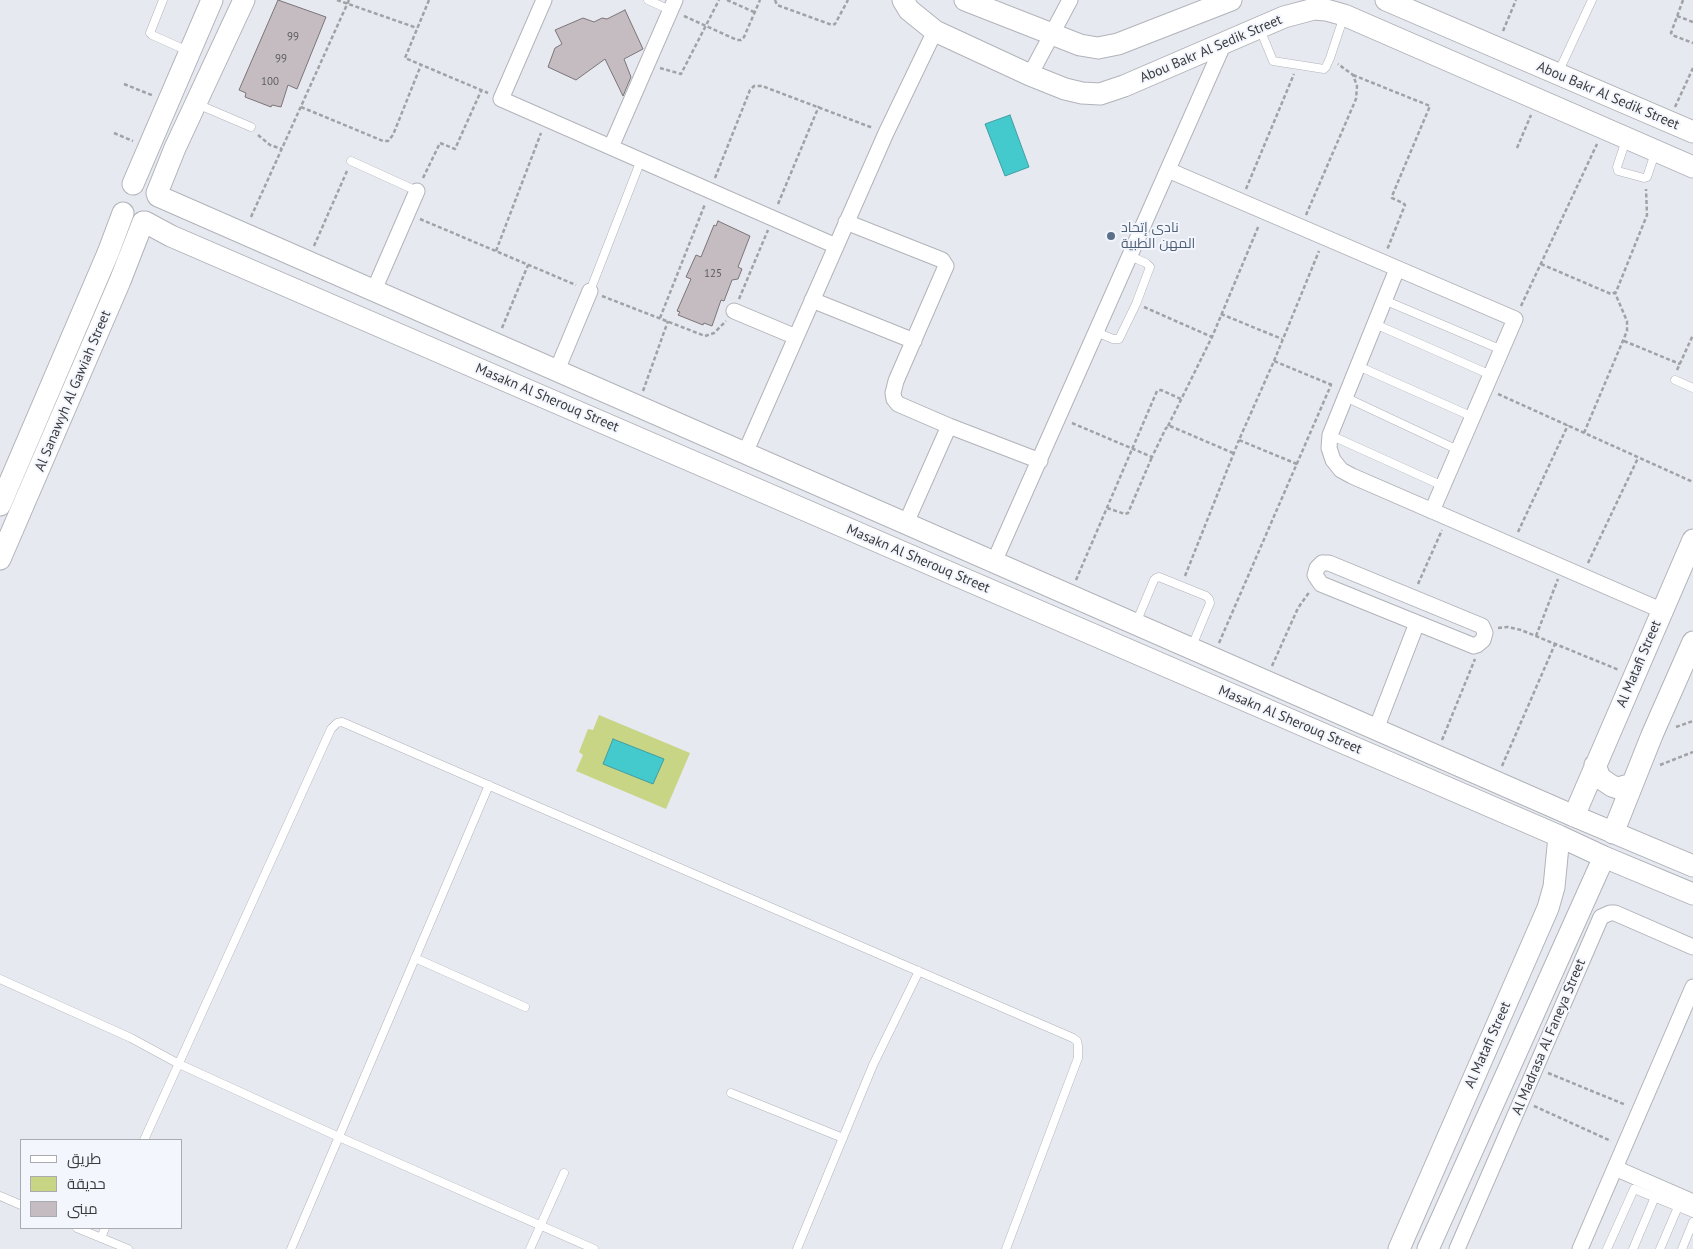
<!DOCTYPE html>
<html>
<head>
<meta charset="utf-8">
<style>
  body { margin:0 }
  #map { position:relative; width:1693px; height:1249px; overflow:hidden; background:#e6e9ef; font-family:"PT Sans",Cairo,sans-serif }
  canvas { display:block }
  .legend { position:absolute; left:20px; top:1139px; width:162px; height:90px; box-sizing:border-box; background:#f3f6fd; border:1px solid #a9abb0; margin:0; padding:6px 9px; list-style:none; font-size:15px; color:#3a3b3d }
  .legend li { display:flex; align-items:center; gap:10px; height:25px }
  .legend b { width:25px; border:1px solid #a9abb0 }
</style>
</head>
<body>
<div id="map">
<canvas width="1693" height="1249"></canvas>
<ul class="legend">
<li><b style="height:6px;background:#fff"></b>طريق</li>
<li><b style="height:14px;background:#c7d585"></b>حديقة</li>
<li><b style="height:14px;background:#c4bcc0"></b>مبنى</li>
</ul>
</div>
<script>
const ctx = document.querySelector('canvas').getContext('2d');
ctx.lineJoin = 'round';
function fillPath(path, color) { ctx.fillStyle = color; ctx.fill(path, 'evenodd'); }
const toPath = rows => new Path2D(rows.map(r => 'M' + r).join(''));
function stroke(path, color, width, dash) { ctx.strokeStyle = color; ctx.lineWidth = width; ctx.lineCap = dash ? 'butt' : 'round'; ctx.setLineDash(dash || []); ctx.stroke(path); }
function label(font, color, halo, rows, align = 'center') {
  ctx.font = font + ' "PT Sans",Cairo,sans-serif'; ctx.lineWidth = 4; ctx.setLineDash([]); ctx.textBaseline = 'middle'; ctx.strokeStyle = halo; ctx.fillStyle = color; for (const [text, x, y, turn = 0] of rows) {
    ctx.save(); ctx.translate(x, y); ctx.rotate((+turn || 0) * Math.PI / 180); ctx.textAlign = isNaN(turn) ? turn : align; if (halo) ctx.strokeText(text, 0, 0); ctx.fillText(text, 0, 0); ctx.restore();
  }
}
fillPath(toPath([
  [599,715,690,753,666,809,576,771,583,755,579,752,588,729,593,730]
]), '#c7d585');
const water = toPath([
  [1010,115,1029,167,1005,176,985,124,1010,115],
  [613,739,664,759,653,784,603,764,613,739]
]);
fillPath(water, '#44c9cd');
stroke(water, '#419ea2', 1);
const building = toPath([
  [278,0,326,17,297,89,288,85,281,107,272,105,271,107,245,97,246,93,239,90,278,0],
  [625,10,643,49,624,59,631,77,623,96,605,59,576,80,548,67,555,48,562,44,555,30,583,18,594,22,602,18,607,19,625,10],
  [718,221,750,236,738,267,742,269,738,279,732,280,724,301,721,300,712,326,704,323,703,325,678,315,680,312,677,311,691,279,686,277,696,255,701,257,714,225,716,226,718,221]
]);
fillPath(building, '#c4bcc0');
stroke(building, '#7b7478', 1);
const lane = toPath([
  [163,0,150,33,152,35,188,51],
  [648,0,670,10],
  [1260,29,1273,61,1324,69,1326,67,1330,58,1344,16],
  [1558,73,1592,0],
  [197,104,251,127],
  [1626,140,1617,167,1618,171,1644,178,1647,177,1655,153],
  [351,161,417,191],
  [590,291,641,160],
  [1384,300,1502,350],
  [1375,324,1491,375],
  [1096,332,1113,339,1119,339,1136,304,1150,267,1146,263,1130,256],
  [1358,366,1473,417],
  [1675,380,1693,388],
  [1345,397,1458,450],
  [1330,435,1443,486],
  [1136,623,1154,580,1156,578,1159,577,1206,596,1209,599,1210,603,1192,646],
  [415,958,525,1007],
  [0,979,131,1038,179,1064,339,1137,594,1249],
  [731,1093,843,1138],
  [144,1140,331,729,337,723,342,722,1073,1038,1077,1041,1078,1046,1078,1058,1006,1249],
  [0,1196,21,1205],
  [77,1228,128,1249],
  [101,1238,105,1228],
  [291,1249,489,785],
  [530,1249,564,1173],
  [797,1249,873,1065,919,971],
  [1607,1249,1634,1189,1693,1213],
  [1633,1249,1655,1197],
  [1660,1249,1678,1207],
  [1682,1249,1693,1222]
]);
const street = toPath([
  [544,0,501,99,836,246],
  [1030,75,1070,0],
  [611,147,675,0],
  [1168,170,1515,319,1432,511],
  [846,222,942,260,946,266,896,381,893,393,894,399,898,404,949,426,906,523],
  [1397,269,1330,435,1329,448,1333,460,1341,470,1352,476,1663,611],
  [374,290,417,191],
  [812,300,914,341],
  [734,311,796,337],
  [557,370,590,291],
  [949,426,1040,461],
  [745,453,886,133,935,31],
  [994,562,1224,43],
  [1322,563,1329,563,1482,626,1485,633,1483,640,1477,645,1474,646,1321,584,1315,575,1317,568,1322,563],
  [1376,729,1417,623],
  [1615,1168,1693,1202],
  [1457,1249,1601,917,1610,913,1615,913,1693,947],
  [1580,1249,1693,987]
]);
const secondary = toPath([
  [903,0,909,10,935,31,1030,75,1065,89,1082,93,1100,94,1124,86,1284,17,1314,9,1326,10,1344,15,1693,167],
  [965,0,1080,45,1098,48,1118,44,1231,0],
  [1386,0,1693,132],
  [133,184,212,0],
  [157,193,175,148,244,0],
  [158,196,1574,816,1693,866],
  [145,222,171,236,1559,836,1604,857,1693,894],
  [0,505,108,253,123,213],
  [0,559,120,281,143,222],
  [1595,765,1600,778,1612,786,1618,788,1632,784],
  [1574,816,1693,540],
  [1613,833,1652,735,1693,642],
  [1399,1249,1548,908,1554,887,1559,836],
  [1428,1249,1604,857]
]);
stroke(lane, '#b1b3ba', 9);
stroke(street, '#b1b3ba', 17);
stroke(secondary, '#b1b3ba', 23);
stroke(toPath([
  [337,0,417,28],
  [429,0,405,58,488,93],
  [727,0,754,12],
  [775,0,777,5,832,25,835,24,848,0],
  [1683,0,1671,33,1672,35,1693,43],
  [684,16,737,40,741,40,744,37,760,0],
  [1677,16,1693,22],
  [1503,31,1516,0],
  [660,68,681,74,719,0],
  [1353,75,1430,106,1392,196,1392,198,1403,203,1405,205,1387,250],
  [124,84,154,96],
  [301,107,383,141,388,141,393,135,421,65],
  [1675,107,1693,68],
  [114,133,133,141],
  [258,135,270,145,282,149],
  [1517,148,1531,115],
  [423,178,440,143,455,149,481,91],
  [715,178,750,90,754,86,762,86,873,128],
  [1246,189,1294,74],
  [778,204,819,106],
  [1306,215,1356,99,1357,86,1353,75,1338,64],
  [251,217,349,0],
  [420,219,576,285],
  [314,246,347,171],
  [496,251,541,133],
  [1541,264,1611,294,1616,292,1647,215,1646,189],
  [602,296,705,336,714,333,726,321],
  [739,299,768,230],
  [1521,306,1597,144],
  [1144,307,1212,337],
  [1221,314,1282,339],
  [660,318,705,204],
  [502,328,528,265],
  [1624,341,1680,364],
  [1274,361,1319,251],
  [1677,370,1693,335],
  [643,391,668,321],
  [1498,394,1693,482],
  [1072,423,1152,457,1166,428,1170,426,1233,453],
  [1168,426,1212,337,1259,225],
  [1584,433,1627,331,1627,321,1615,293],
  [1297,464,1239,440,1274,361,1332,385],
  [1107,508,1125,514,1128,513,1152,457],
  [1518,532,1568,425],
  [1588,563,1638,458],
  [1185,576,1239,440],
  [1076,580,1157,391,1161,390,1181,399],
  [1418,584,1442,530],
  [1498,628,1508,627,1521,630,1619,670],
  [1536,636,1558,579],
  [1219,643,1331,385],
  [1272,666,1298,608,1310,591],
  [1676,727,1693,721],
  [1442,740,1475,659],
  [1660,765,1693,752],
  [1502,766,1555,644],
  [1548,1073,1626,1105],
  [1534,1106,1611,1141]
]), '#a0a2a6', 2.5, [4, 2.5]);
stroke(lane, '#fff', 8);
stroke(street, '#fff', 15);
stroke(secondary, '#fff', 21);
for (const [x, y, r, color] of [
  [1111,236,5,"#5c6f8a"]
]) { const dot = new Path2D(); dot.arc(x, y, r, 0, 2 * Math.PI); ctx.fillStyle = color; ctx.fill(dot); stroke(dot, '#f3f6fd', 2); }
label('11px', '#5c5b5e', null, [
  ["99",293,37],
  ["99",281,59],
  ["100",270,82],
  ["125",713,274]
]);
label('14px', '#3a3b3d', '#f3f6fd', [
  ["Abou Bakr Al Sedik Street",1211,49,-23],
  ["Abou Bakr Al Sedik Street",1608,96,23],
  ["Al Sanawyh Al Gawiah Street",73,391,-67],
  ["Masakn Al Sherouq Street",547,398,23],
  ["Masakn Al Sherouq Street",918,559,23],
  ["Al Matafi Street",1639,664,-67],
  ["Masakn Al Sherouq Street",1290,720,23],
  ["Al Madrasa Al Faneya Street",1549,1037,-67],
  ["Al Matafi Street",1488,1045,-66]
]);
label('14px', '#4e5e75', '#f3f6fd', [
  ["نادى إتحاد",1121,228],
  ["المهن الطبية",1121,244]
], 'left');
</script>
</body>
</html>
